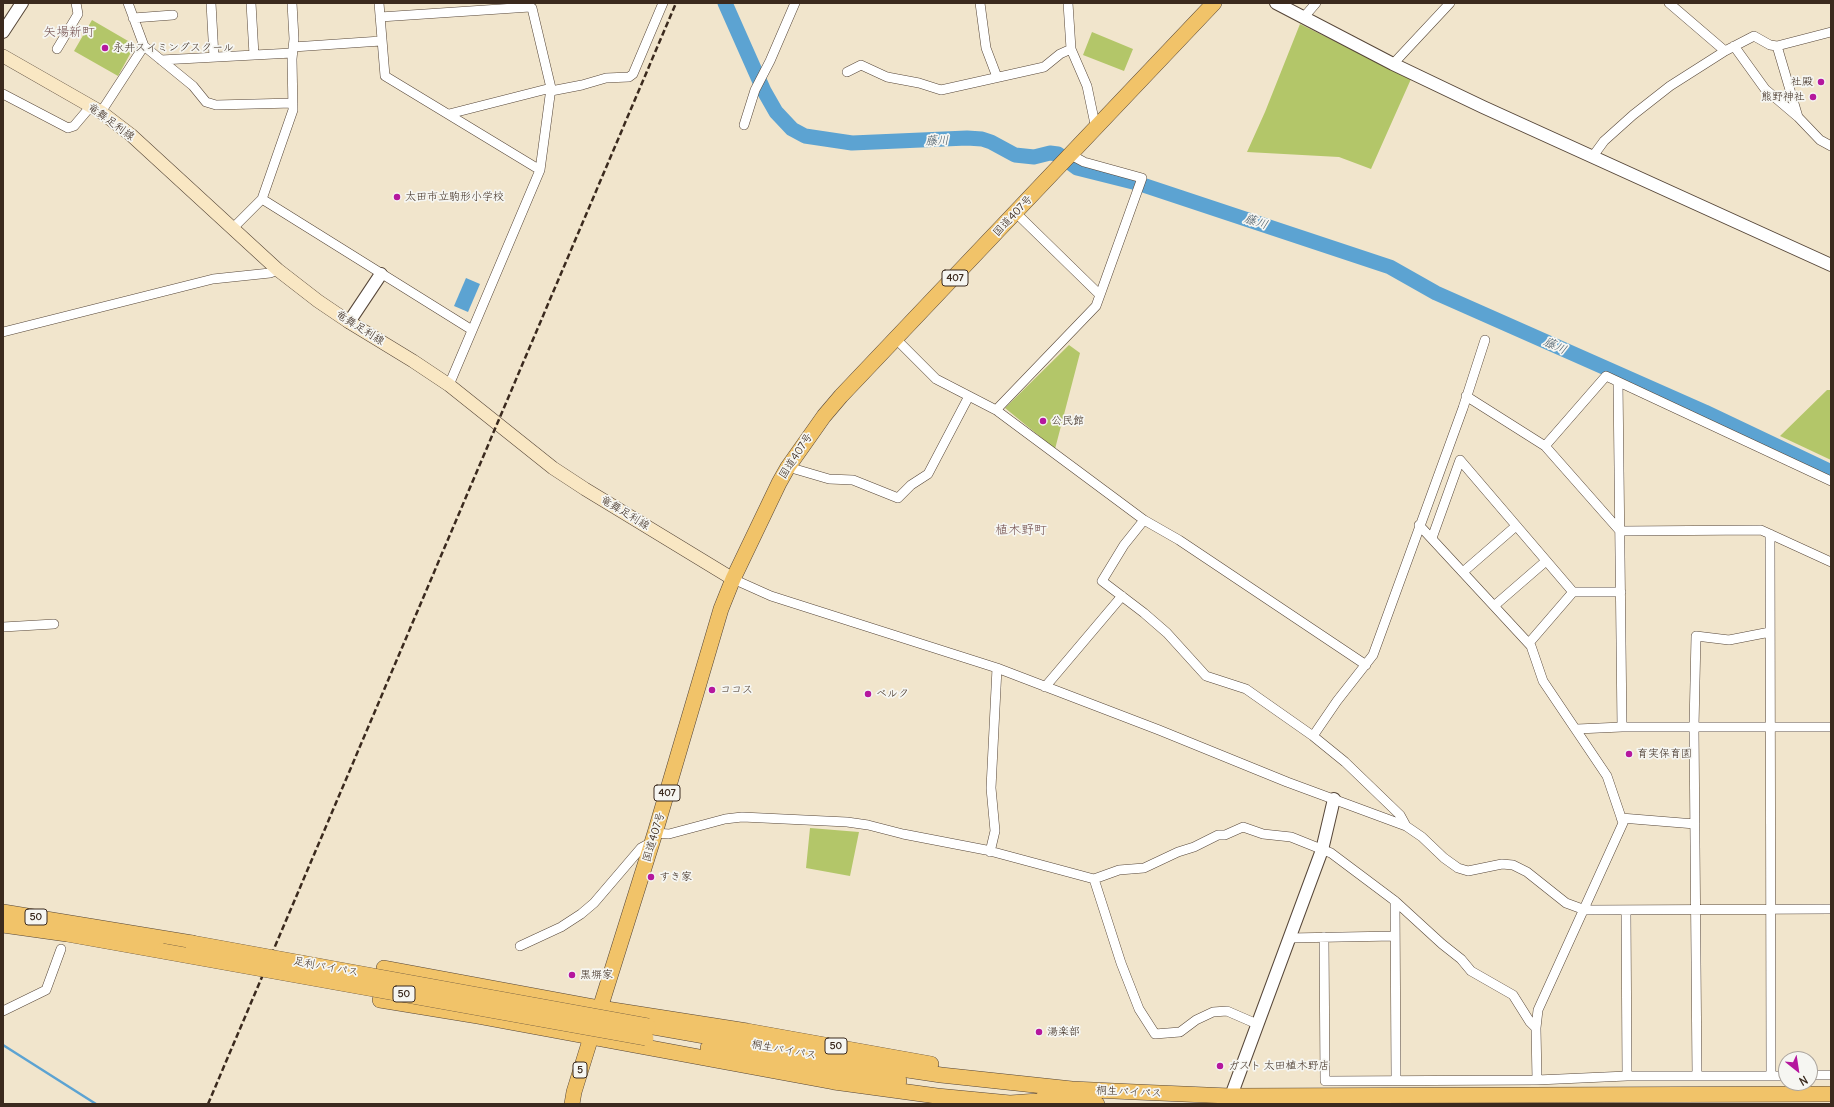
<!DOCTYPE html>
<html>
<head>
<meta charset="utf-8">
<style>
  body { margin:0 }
  #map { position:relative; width:1834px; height:1107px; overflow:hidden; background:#f1e5cc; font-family:Delius,sans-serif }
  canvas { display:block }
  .frame { position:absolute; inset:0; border:4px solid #3b2a1e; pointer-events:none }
  .north { position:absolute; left:1778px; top:1051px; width:40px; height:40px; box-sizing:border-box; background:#f6f6f2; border:1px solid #aba49d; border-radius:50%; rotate:150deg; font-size:11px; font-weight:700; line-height:16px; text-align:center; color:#3b2a1e }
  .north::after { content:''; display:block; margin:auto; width:14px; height:18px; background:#b5179e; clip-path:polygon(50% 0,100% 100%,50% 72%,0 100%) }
</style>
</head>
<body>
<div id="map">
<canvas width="1834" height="1107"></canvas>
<div class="frame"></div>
<div class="north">N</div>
</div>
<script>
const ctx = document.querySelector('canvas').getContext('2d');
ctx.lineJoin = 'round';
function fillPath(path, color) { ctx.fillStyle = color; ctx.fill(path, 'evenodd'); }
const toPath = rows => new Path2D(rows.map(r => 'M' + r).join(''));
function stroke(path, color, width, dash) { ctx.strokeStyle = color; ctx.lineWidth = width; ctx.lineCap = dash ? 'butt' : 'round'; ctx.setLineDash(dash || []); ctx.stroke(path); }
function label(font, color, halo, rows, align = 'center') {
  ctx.font = font + ' Delius,"Klee One",sans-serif'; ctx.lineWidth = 3.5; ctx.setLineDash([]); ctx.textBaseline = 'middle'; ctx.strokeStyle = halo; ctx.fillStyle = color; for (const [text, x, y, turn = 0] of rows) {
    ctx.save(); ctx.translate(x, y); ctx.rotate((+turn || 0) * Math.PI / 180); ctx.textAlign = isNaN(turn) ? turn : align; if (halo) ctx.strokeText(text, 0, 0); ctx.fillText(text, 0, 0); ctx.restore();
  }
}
fillPath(toPath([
  [92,20,135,45,118,76,74,51],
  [1300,24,1411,79,1371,169,1339,157,1247,152,1265,112],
  [1092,32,1133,49,1124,71,1083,55],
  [1069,345,1080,353,1055,449,1005,408],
  [1827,390,1831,390,1831,460,1780,436],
  [810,828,859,832,850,876,806,868]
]), '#b3c669');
fillPath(toPath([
  [466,278,480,284,468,312,454,306]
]), '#5ca3d2');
stroke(toPath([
  [3,1045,96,1104]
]), '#5ca3d2', 2.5);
stroke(toPath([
  [725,3,764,91,776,112,792,129,805,136,852,143,967,138,982,139,991,142,1015,155,1034,157,1050,153,1058,154,1077,168,1137,183,1390,267,1436,293,1705,412,1831,472]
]), '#5ca3d2', 15);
const minor = toPath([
  [128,3,144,46,193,86,206,102,216,105,293,103],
  [211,3,214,57],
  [251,3,254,55],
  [379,3,385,76,540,170],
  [980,3,986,48,997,77],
  [1068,3,1071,49,1087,86,1096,129],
  [1669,3,1725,51],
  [380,17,530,7,532,8,551,88,540,170,449,385],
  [1304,17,1316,3],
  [133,18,173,15],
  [1734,46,1765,89,1798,117],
  [1777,46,1798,117,1820,140,1831,146],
  [293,47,381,41],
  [57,49,78,14,76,3],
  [161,60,292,53],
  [1393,64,1450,3],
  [847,72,861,65,887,77,919,83,941,90,1044,67,1060,54,1071,49],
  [551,91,582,85,606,78,629,77,633,74,663,3],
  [3,94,68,128,74,126,91,106],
  [101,112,144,46],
  [449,114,551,88],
  [744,125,755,90,770,61,795,3],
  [1071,155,1084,162,1142,178,1100,295],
  [1593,156,1604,141,1633,115,1670,86,1725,51,1754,36,1770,45,1777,46,1831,32],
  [262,199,472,330],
  [233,228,262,199,293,110,292,59,294,39,292,3],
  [3,332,213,279,270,273,278,270],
  [896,339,936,379,996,410,1144,520,1179,540,1366,665],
  [1618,382,1622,727],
  [1466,396,1545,446,1620,531,1761,530,1831,562],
  [996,410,1096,306,1100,295,1016,213],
  [1545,446,1606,376,1831,481],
  [788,467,829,479,853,480,898,498,911,485,928,474,969,396],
  [1144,520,1124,545,1102,581,1144,613,1167,633,1206,676,1246,689,1313,736,1345,762,1400,815,1406,826],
  [1419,525,1531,646,1543,681,1607,776,1623,823,1538,1010,1536,1028,1537,1080],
  [1770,534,1771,1076],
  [1432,538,1460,460,1573,592,1621,592],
  [1463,572,1516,526],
  [733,579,771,596,997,668,1159,730,1287,782,1406,826,1422,837,1444,858,1458,868,1468,871,1502,864,1513,865,1527,872,1566,903,1585,910,1831,909],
  [1494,606,1546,561],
  [3,627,54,624],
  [1529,643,1573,592],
  [1045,687,1122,596],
  [1577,729,1622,727,1831,727],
  [1313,736,1337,701,1373,655,1463,408,1485,340],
  [1621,818,1695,824],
  [655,833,669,834,725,819,742,817,847,822,868,825,903,834,986,850,1094,879,1119,870,1144,868,1178,852,1194,847,1218,835,1225,835,1243,827,1263,834,1291,837,1331,853,1395,901,1442,944,1461,959,1471,971,1513,995,1530,1022,1536,1028],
  [990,852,995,831,991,788,997,668],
  [1094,879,1121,963,1139,1009,1155,1034,1180,1032,1196,1020,1213,1012,1227,1011,1257,1024],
  [1395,901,1396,1079],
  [1626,911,1627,1076],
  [1324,937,1325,1081,1537,1080,1627,1076,1786,1076],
  [1289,938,1395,936],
  [520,946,561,927,581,914,594,903,641,848,652,842],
  [3,1011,46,990,61,949],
  [1810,1075,1831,1075],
  [1697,1076,1694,727,1696,636,1729,640,1770,632]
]);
const tertiary = toPath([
  [1276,3,1393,64,1483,107,1831,265],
  [3,32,22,3],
  [349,322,381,274],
  [1228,1104,1322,850,1334,799]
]);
const secondary = toPath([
  [3,56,101,112,131,135,278,270,318,301,349,322,413,361,449,385,553,468,585,489,733,579]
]);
const primary = toPath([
  [572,1104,574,1092,591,1037]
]);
const trunk = toPath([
  [3,912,192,943],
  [3,925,67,934,162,951],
  [384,968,600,1008,747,1031,931,1064],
  [380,1000,478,1016,834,1082,937,1096,1010,1103,1052,1100],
  [648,1026,841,1060,941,1075,1072,1089,1136,1092,1230,1096,1831,1094],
  [591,1037,655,833,721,609,733,579,779,483,788,467,824,416,841,396,1214,3],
  [708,1048,899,1081],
  [1042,1099,1097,1104]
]);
stroke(minor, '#564638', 10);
stroke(tertiary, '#564638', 14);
stroke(secondary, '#564638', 14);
stroke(primary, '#564638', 16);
stroke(trunk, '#564638', 16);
stroke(minor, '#fff', 9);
stroke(tertiary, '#fff', 12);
stroke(secondary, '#f9e7c3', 13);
stroke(primary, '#f1c369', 15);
stroke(trunk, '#f1c369', 15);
stroke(toPath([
  [208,1104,676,3]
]), '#3b2a1e', 2.5, [6, 3]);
const trunkBridge = toPath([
  [192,943,648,1026],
  [162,951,646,1038]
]);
stroke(trunkBridge, '#564638', 16, []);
stroke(trunkBridge, '#f1c369', 15);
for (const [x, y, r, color] of [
  [105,48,4,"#b5179e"],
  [1821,82,4,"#b5179e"],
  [1813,97,4,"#b5179e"],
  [397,197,4,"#b5179e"],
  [1043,421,4,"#b5179e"],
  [712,690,4,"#b5179e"],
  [868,694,4,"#b5179e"],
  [1629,754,4,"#b5179e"],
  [651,877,4,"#b5179e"],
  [572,975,4,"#b5179e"],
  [1039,1032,4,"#b5179e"],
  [1220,1066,4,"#b5179e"]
]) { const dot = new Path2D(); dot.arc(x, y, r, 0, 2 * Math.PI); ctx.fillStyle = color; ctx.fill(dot); stroke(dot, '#f6f6f2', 1.5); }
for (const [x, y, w] of [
  [955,278,26],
  [667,793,26],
  [36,917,22],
  [404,994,22],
  [836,1046,22],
  [580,1070,14]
]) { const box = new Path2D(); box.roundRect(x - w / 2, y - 8, w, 16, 3); ctx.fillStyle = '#f6f6f2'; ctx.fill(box); stroke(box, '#3b2a1e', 1); }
label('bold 10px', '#3b2a1e', null, [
  ["407",955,278],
  ["407",667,793],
  ["50",36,917],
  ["50",404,994],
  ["50",836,1046],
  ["5",580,1070]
]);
label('11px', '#3b2a1e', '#f6f6f2', [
  ["永井スイミングスクール",113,48],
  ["社殿",1813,82,"right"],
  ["熊野神社",1805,97,"right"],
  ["太田市立駒形小学校",405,197],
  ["公民館",1051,421],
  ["ココス",720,690],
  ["ベルク",876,694],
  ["育実保育園",1637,754],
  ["すき家",659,877],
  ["黒塀家",580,975],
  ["湯楽部",1047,1032],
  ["ガスト 太田植木野店",1228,1066]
], 'left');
label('11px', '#3b2a1e', '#f6f6f2', [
  ["竜舞足利線",111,122,36],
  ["国道407号",1013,216,-47],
  ["竜舞足利線",360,328,32],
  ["国道407号",796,456,-57],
  ["竜舞足利線",625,513,31],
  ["国道407号",654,837,-73],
  ["足利バイパス",326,967,10],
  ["桐生バイパス",784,1050,10],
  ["桐生バイパス",1129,1092,3]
]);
label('italic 12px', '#485a66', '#f6f6f2', [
  ["藤川",937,141,-2],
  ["藤川",1256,222,18],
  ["藤川",1555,346,24]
]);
label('13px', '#765453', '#f6f6f2', [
  ["矢場新町",69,32],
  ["植木野町",1021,530]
]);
</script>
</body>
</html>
